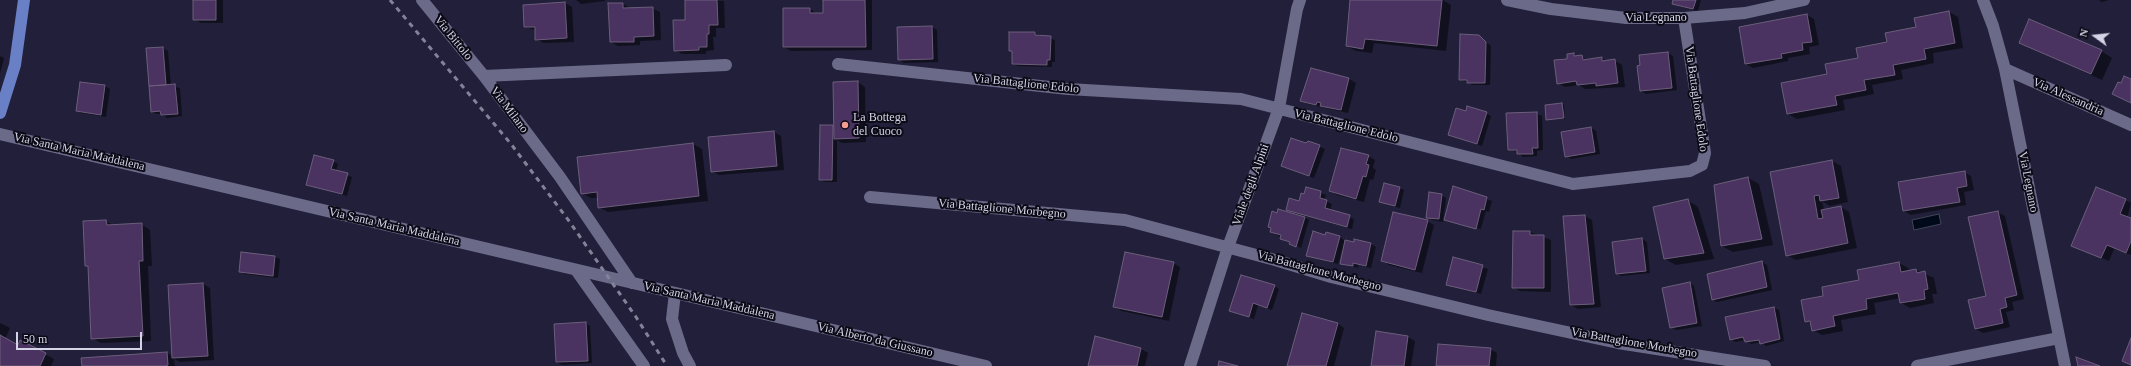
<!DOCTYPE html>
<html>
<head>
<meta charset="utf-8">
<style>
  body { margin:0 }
  #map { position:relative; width:2131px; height:366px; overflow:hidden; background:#211f39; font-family:"Times New Roman",serif }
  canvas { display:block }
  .north { position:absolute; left:2075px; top:16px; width:40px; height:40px; -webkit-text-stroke:3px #0b0a16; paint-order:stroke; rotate:285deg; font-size:11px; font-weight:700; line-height:16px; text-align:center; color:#d4d4e6 }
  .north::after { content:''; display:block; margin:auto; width:14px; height:18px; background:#d4d4e6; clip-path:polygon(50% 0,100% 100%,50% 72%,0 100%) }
  .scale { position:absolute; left:16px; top:332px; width:126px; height:18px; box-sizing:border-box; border:2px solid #d4d4e6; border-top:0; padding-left:5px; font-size:12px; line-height:14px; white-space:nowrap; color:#d4d4e6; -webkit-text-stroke:3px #0b0a16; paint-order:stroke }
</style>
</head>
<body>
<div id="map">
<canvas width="2131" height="366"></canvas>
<div class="north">N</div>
<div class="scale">50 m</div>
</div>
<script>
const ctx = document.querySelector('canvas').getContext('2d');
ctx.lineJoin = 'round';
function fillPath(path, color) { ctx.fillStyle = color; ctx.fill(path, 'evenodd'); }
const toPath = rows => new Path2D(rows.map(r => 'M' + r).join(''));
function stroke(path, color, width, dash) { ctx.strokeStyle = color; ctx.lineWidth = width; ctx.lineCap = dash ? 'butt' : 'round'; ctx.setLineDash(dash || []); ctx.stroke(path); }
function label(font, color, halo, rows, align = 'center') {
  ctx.font = font + ' "Times New Roman",serif'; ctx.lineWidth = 4; ctx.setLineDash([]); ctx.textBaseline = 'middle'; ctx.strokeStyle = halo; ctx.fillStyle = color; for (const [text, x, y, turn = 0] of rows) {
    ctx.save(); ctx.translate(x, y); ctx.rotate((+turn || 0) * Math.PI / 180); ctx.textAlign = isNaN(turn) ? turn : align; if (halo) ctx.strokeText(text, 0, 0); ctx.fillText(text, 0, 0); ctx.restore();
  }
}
const water = toPath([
  [1939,214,1941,224,1914,230,1912,220,1939,214]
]);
fillPath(water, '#00091a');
stroke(water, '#404657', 1);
fillPath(toPath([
  [194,0,223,0,223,23,201,23,194,19],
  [576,0,605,0,605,1,581,4],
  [686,0,724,1,725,28,716,28,716,37,713,37,714,50,706,51,706,54,682,54,675,50,686,21],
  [824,0,872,0,872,50,791,51,784,47,784,9,810,9,817,14,824,14],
  [1351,0,1443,0,1451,5,1446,51,1374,43,1372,53,1356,51,1347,46],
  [1674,0,1701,0,1698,11,1678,6,1673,4],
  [2099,0,2109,0,2102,2],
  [565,3,572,7,574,42,544,43,536,39,536,30,525,27],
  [623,4,630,8,652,8,660,12,661,40,640,41,640,45,618,46,611,42],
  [1949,12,1958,17,1963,48,1933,53,1934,63,1901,70,1903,79,1872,85,1874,94,1843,100,1845,110,1797,119,1788,114,1828,75],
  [1807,15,1814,19,1819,45,1809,47,1810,54,1788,58,1788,61,1753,68,1746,64],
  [932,27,937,30,938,62,904,63,899,60,898,28],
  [1035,33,1055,40,1055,62,1052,62,1052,67,1018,66,1013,64,1013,52,1010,50],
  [1479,36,1491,46,1490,85,1473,85,1460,79],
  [2020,42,2101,51,2112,58,2102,80],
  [163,48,168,51,171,86,180,88,182,116,167,118,162,114,157,114,152,112,147,49],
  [1668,53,1673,56,1677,90,1646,94,1641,91],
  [1574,54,1588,60,1602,58,1607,61,1615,61,1622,65,1625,87,1585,89,1579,85,1565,87,1558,83,1568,60],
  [0,56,4,58,0,74],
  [1311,69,1349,79,1356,83,1348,113,1308,104,1301,100],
  [858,82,865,87,866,142,842,143,837,140,837,182,825,182,820,180,832,126,835,127],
  [81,83,105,86,110,89,106,117,81,113,77,111],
  [1562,104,1564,105,1565,119,1547,119],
  [1467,112,1486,113,1491,116,1482,146,1449,135],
  [1537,114,1542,116,1543,150,1537,151,1537,156,1523,157,1518,152,1509,149],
  [1591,128,1596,131,1600,154,1571,159,1566,156],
  [774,132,781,136,784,170,719,175,712,171],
  [1308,142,1325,149,1314,178,1282,166],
  [693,144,702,149,708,201,608,212,599,207,598,198,591,198,582,193,578,157],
  [1368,156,1375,160,1373,168,1376,170,1373,180,1370,179,1364,202,1337,195,1330,191],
  [333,161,338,164,336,171,352,177,347,196,308,184],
  [1832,161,1841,166,1848,202,1830,206,1822,201,1824,210,1841,207,1849,212,1857,248,1796,260,1787,255,1771,173],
  [1964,172,1971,176,1974,190,1964,192,1966,205,1911,215,1904,211],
  [1748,178,1759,184,1773,245,1733,252,1722,246],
  [1307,188,1326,195,1324,200,1332,204,1330,211,1354,219,1352,229,1301,215,1309,220,1301,248,1271,232,1277,214,1296,214,1287,209,1300,202,1305,195],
  [1399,188,1404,190,1400,208,1380,202],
  [1441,195,1446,198,1443,222,1432,220,1427,217],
  [1479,196,1492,201,1489,212,1486,211,1480,231,1481,229,1445,220],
  [1687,200,1698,207,1714,259,1676,265,1665,259],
  [2125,200,2131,203,2127,218,2131,220,2131,255,2114,249,2109,261,2080,249],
  [1997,212,2005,216,2024,299,2012,302,2014,310,2006,312,2010,327,1983,333,1976,329,1988,296],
  [1585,216,1592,220,1601,307,1578,309,1571,305],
  [106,221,115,226,141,224,150,230,152,266,148,266,151,341,101,343,92,338,89,267,86,266],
  [1427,221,1434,225,1422,273,1389,265,1382,260],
  [1530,232,1551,240,1551,292,1520,291,1513,287],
  [1327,233,1340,237,1345,241,1371,244,1376,247,1371,268,1358,265,1358,268,1341,263,1343,250,1342,250,1338,264,1307,256],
  [1642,239,1647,242,1650,273,1621,276,1616,273,1613,242],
  [242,253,275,257,280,259,278,278,244,274,240,271],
  [1454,259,1488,269,1481,294,1447,284],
  [1762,262,1767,265,1772,290,1717,302,1713,300],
  [1173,263,1180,267,1169,321,1122,311,1114,307],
  [1899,263,1908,268,1909,271,1916,270,1934,278,1937,294,1932,294,1934,303,1910,308,1901,303,1901,298,1874,303,1876,314,1841,320,1843,331,1822,335,1813,330,1812,324,1806,321,1825,297],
  [1690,283,1694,286,1702,326,1676,330,1671,327],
  [203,284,210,288,214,360,180,362,174,359,175,366,83,366,83,359,167,353,173,356],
  [1274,286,1279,289,1272,310,1258,305,1254,319,1230,311],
  [1774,308,1779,310,1784,341,1766,346,1761,342,1751,344,1745,340,1736,342,1731,340,1726,318],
  [0,323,10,328,5,339,18,346,21,341,54,359,51,366,0,366],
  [585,323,590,326,592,363,562,365,557,362],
  [1337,323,1344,328,1334,366,1288,366],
  [1408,337,1415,341,1411,366,1372,366],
  [1096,338,1141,349,1148,353,1145,366,1089,366],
  [1490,349,1497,353,1496,366,1437,366]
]), '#0007');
const building = toPath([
  [193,0,216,0,216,20,193,20,193,0],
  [685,0,717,0,718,25,709,25,709,34,707,34,707,47,699,47,699,50,674,51,673,20,685,20,685,0],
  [823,0,865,0,866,47,783,47,783,8,810,8,810,13,823,13,823,0],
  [1350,0,1442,0,1437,46,1365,39,1363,49,1346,46,1350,0],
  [1673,0,1696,0,1693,9,1672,4,1673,0],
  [565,2,567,38,535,40,535,27,524,27,523,5,565,2],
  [608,3,623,3,623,8,653,7,654,36,634,37,634,42,610,42,608,3],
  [1949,11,1955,43,1924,49,1926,59,1893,65,1895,75,1864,80,1866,90,1835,96,1837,105,1787,114,1781,83,1827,74,1825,64,1858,58,1856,48,1887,42,1885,33,1916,27,1914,18,1949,11],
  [1807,14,1812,42,1802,43,1803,50,1781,54,1782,58,1745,64,1739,27,1807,14],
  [2029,19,2102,50,2091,74,2019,43,2029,19],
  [932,26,933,59,898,60,897,27,932,26],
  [1009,32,1035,32,1035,35,1051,36,1050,60,1047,60,1047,65,1012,64,1012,51,1009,51,1009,32],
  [1460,34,1479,35,1486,42,1485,83,1467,83,1467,80,1459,80,1460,34],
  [163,47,166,85,149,86,146,48,163,47],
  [1668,52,1672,88,1640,91,1637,66,1640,65,1639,55,1668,52],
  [1574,53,1574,56,1582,55,1583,60,1602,57,1602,61,1615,59,1618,83,1596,86,1596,83,1577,85,1576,81,1557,84,1554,60,1567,59,1567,54,1574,53],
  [1311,68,1349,78,1341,110,1320,106,1321,103,1317,102,1316,105,1300,101,1311,68],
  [2124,76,2131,79,2131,103,2112,94,2118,82,2121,83,2124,76],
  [858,81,859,138,834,139,833,82,858,81],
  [80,82,105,85,101,115,76,111,80,82],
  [175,84,178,114,161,115,160,111,151,112,149,86,175,84],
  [1562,103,1564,118,1546,120,1545,105,1562,103],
  [1467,106,1487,112,1477,144,1448,135,1456,108,1466,111,1467,106],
  [1537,112,1538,148,1532,148,1533,154,1517,154,1517,150,1508,150,1506,113,1537,112],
  [820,125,833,125,832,180,819,180,820,125],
  [1591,127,1595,152,1565,157,1561,132,1591,127],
  [774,131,777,166,711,172,708,137,774,131],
  [1291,138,1306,143,1308,141,1320,145,1309,176,1281,166,1291,138],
  [693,143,699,196,598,208,597,192,581,194,577,157,693,143],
  [1341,148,1369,155,1366,164,1369,165,1366,177,1363,176,1356,199,1329,191,1341,148],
  [314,155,334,160,331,169,348,173,342,194,306,185,314,155],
  [1832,160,1839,198,1820,201,1819,195,1814,196,1818,219,1823,218,1821,210,1841,206,1848,243,1786,256,1770,172,1832,160],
  [1965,171,1967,186,1957,188,1960,202,1903,211,1898,182,1965,171],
  [1748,177,1762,239,1721,246,1714,185,1748,177],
  [1384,183,1400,187,1395,206,1379,202,1384,183],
  [1453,186,1487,197,1484,210,1481,209,1476,229,1444,220,1453,186],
  [1306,187,1321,191,1320,198,1327,200,1325,208,1350,215,1347,227,1286,210,1289,198,1299,201,1301,193,1304,194,1306,187],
  [2096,187,2126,199,2120,214,2131,218,2131,241,2126,253,2107,245,2101,258,2071,246,2096,187],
  [1429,192,1442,194,1439,219,1426,218,1429,192],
  [1688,199,1704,253,1664,259,1653,207,1688,199],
  [1278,209,1305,217,1296,247,1289,244,1290,242,1280,239,1281,235,1270,232,1271,228,1268,227,1272,211,1277,213,1278,209],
  [1998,211,2017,295,2005,298,2007,307,2000,309,2003,323,1975,329,1968,300,1986,296,1968,217,1998,211],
  [1393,212,1428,220,1415,270,1381,261,1393,212],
  [1585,215,1594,304,1570,305,1563,216,1585,215],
  [106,220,107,225,142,223,143,261,139,261,143,336,91,339,88,266,85,266,83,221,106,220],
  [1313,231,1325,235,1326,232,1340,236,1333,262,1306,256,1313,231],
  [1513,231,1530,231,1530,235,1544,235,1544,288,1512,288,1513,231],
  [1642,238,1646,271,1616,274,1612,242,1642,238],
  [1354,239,1371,243,1366,266,1353,263,1353,266,1340,264,1345,240,1354,242,1354,239],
  [241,252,275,256,273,276,239,272,241,252],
  [1125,252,1174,262,1162,317,1113,307,1125,252],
  [1453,257,1483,265,1476,292,1446,285,1453,257],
  [1762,261,1767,287,1712,300,1707,274,1762,261],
  [1899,262,1901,272,1916,269,1917,273,1925,271,1928,289,1924,290,1925,299,1900,303,1898,293,1866,299,1867,309,1833,316,1835,326,1812,331,1810,321,1805,322,1801,300,1823,296,1822,287,1859,280,1857,270,1899,262],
  [1241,275,1275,285,1267,308,1253,303,1249,317,1229,311,1241,275],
  [1690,282,1697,323,1670,328,1662,288,1690,282],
  [203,283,208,356,172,358,168,285,203,283],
  [1774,307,1780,339,1760,344,1759,340,1745,342,1743,337,1730,340,1725,317,1774,307],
  [1302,313,1338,323,1326,366,1287,366,1302,313],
  [586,322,588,361,556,362,554,324,586,322],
  [1376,331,1408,336,1404,366,1371,366,1376,331],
  [0,335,18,345,20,340,46,353,40,366,0,366,0,335],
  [1095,336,1141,348,1137,366,1088,366,1095,336],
  [2131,338,2131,365,2122,361,2131,338],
  [1438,344,1491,348,1489,366,1436,366,1438,344],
  [167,352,168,365,165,366,82,366,81,358,167,352],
  [2076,357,2100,366,2078,366,2076,357],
  [1219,361,1238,366,1218,366,1219,361]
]);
fillPath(building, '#4a3360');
stroke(building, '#6c5e7b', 1);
stroke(toPath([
  [422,0,484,76,560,177,632,283],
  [1507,0,1551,9,1626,18,1684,18,1745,13,1804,0],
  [1983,0,1993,26,2005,69,2065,366],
  [838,64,1068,89,1241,99,1573,184,1690,171,1702,165,1705,153,1684,18],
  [2005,69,2131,125],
  [484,76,726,65],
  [0,134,986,366],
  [870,197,1125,220,1275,260,1331,277,1488,315,1618,343,1765,366],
  [576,270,644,366],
  [675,293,672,319,683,353,690,366],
  [1190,366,1228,247,1279,108,1297,9,1300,0],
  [1917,366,2059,338]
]), '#6b6a89', 12);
stroke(toPath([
  [0,113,15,65,24,0]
]), '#6980c7', 12);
stroke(toPath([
  [390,0,511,144,569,221,636,317,667,366]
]), '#838298', 3, [5, 5]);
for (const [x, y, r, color] of [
  [845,125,4,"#f59c92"]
]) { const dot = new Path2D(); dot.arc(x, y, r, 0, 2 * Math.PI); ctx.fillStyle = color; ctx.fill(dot); stroke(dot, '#0b0a16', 1.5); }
label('12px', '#d4d4e6', '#0b0a16', [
  ["Via Legnano",1656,18],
  ["Via Bittolo",453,38,51],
  ["Via Battaglione Edolo",1026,84,6],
  ["Via Alessandria",2068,97,24],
  ["Via Battaglione Edolo",1696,99,82],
  ["Via Milano",509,110,53],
  ["Via Battaglione Edolo",1346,126,14],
  ["Via Santa Maria Maddalena",79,152,13],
  ["Via Legnano",2028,182,79],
  ["Viale degli Alpini",1251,185,-70],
  ["Via Battaglione Morbegno",1002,209,5],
  ["Via Santa Maria Maddalena",394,227,13],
  ["Via Battaglione Morbegno",1319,271,15],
  ["Via Santa Maria Maddalena",709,301,13],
  ["Via Alberto da Giussano",875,340,13],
  ["Via Battaglione Morbegno",1634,343,10]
]);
label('12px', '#d4d4e6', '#0b0a16', [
  ["La Bottega",853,118],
  ["del Cuoco",853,132]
], 'left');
</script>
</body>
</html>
